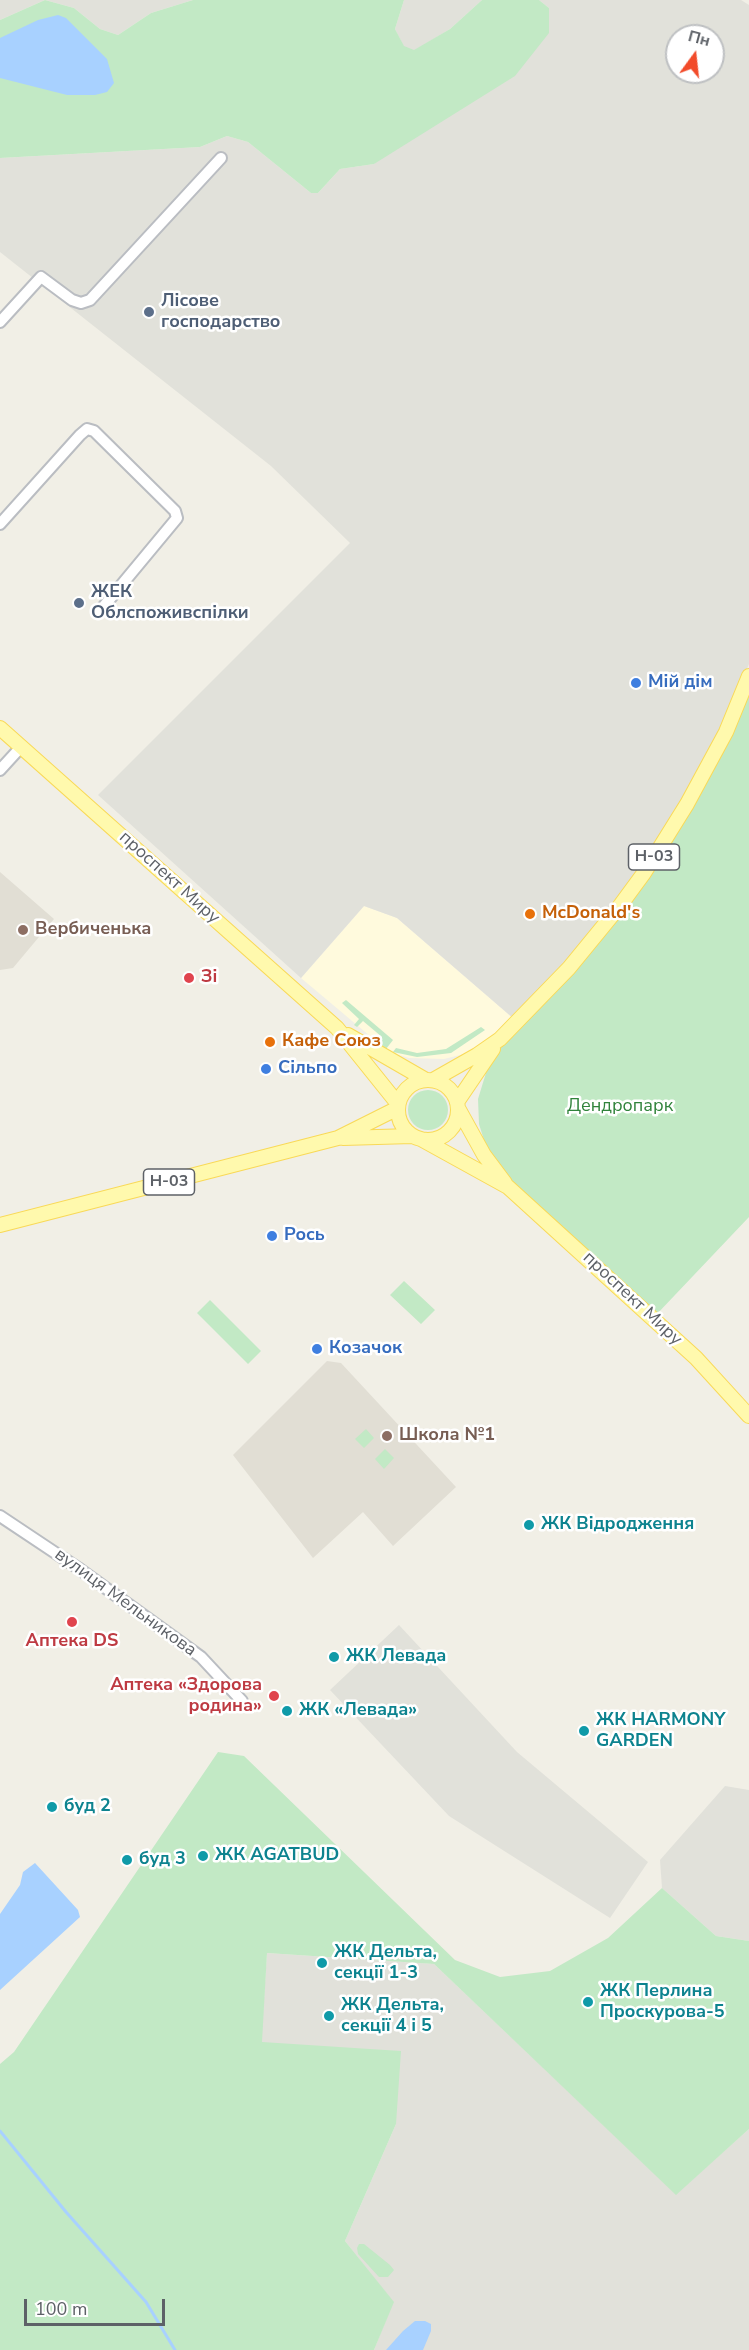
<!DOCTYPE html>
<html>
<head>
<meta charset="utf-8">
<style>
  body { margin:0 }
  #map { position:relative; width:749px; height:2350px; overflow:hidden; background:#f1efe6; font-family:"Nunito Sans",sans-serif }
  canvas { display:block }
  .north { position:absolute; left:665px; top:24px; width:60px; height:60px; box-sizing:border-box; background:#fff; border:2px solid #bec0c2; border-radius:50%; rotate:15deg; font-size:16px; font-weight:700; line-height:24px; text-align:center; color:#5d6167 }
  .north::after { content:''; display:block; margin:auto; width:21px; height:27px; background:#f24b2a; clip-path:polygon(50% 0,100% 100%,50% 72%,0 100%) }
  .scale { position:absolute; left:24px; top:2299px; width:141px; height:27px; box-sizing:border-box; border:3px solid #5d6167; border-top:0; padding-left:8px; font-size:18px; line-height:21px; white-space:nowrap; color:#5d6167; -webkit-text-stroke:4px #fff; paint-order:stroke }
</style>
</head>
<body>
<div id="map">
<canvas width="749" height="2350"></canvas>
<div class="north">Пн</div>
<div class="scale">100 m</div>
</div>
<script>
const ctx = document.querySelector('canvas').getContext('2d');
ctx.lineJoin = 'round';
function fillPath(path, color) { ctx.fillStyle = color; ctx.fill(path, 'evenodd'); }
const toPath = rows => new Path2D(rows.map(r => 'M' + r).join(''));
function stroke(path, color, width, dash) { ctx.strokeStyle = color; ctx.lineWidth = width; ctx.lineCap = dash ? 'butt' : 'round'; ctx.setLineDash(dash || []); ctx.stroke(path); }
function label(font, color, halo, rows, align = 'center') {
  ctx.font = font + ' "Nunito Sans",sans-serif'; ctx.lineWidth = 5; ctx.setLineDash([]); ctx.textBaseline = 'middle'; ctx.strokeStyle = halo; ctx.fillStyle = color; for (const [text, x, y, turn = 0] of rows) {
    ctx.save(); ctx.translate(x, y); ctx.rotate((+turn || 0) * Math.PI / 180); ctx.textAlign = isNaN(turn) ? turn : align; if (halo) ctx.strokeText(text, 0, 0); ctx.fillText(text, 0, 0); ctx.restore();
  }
}
fillPath(toPath([
  [364,906,397,918,514,1019,476,1051,444,1059,409,1058,389,1052,301,978]
]), '#fffadd');
fillPath(toPath([
  [0,0,193,0,151,13,118,35,100,29,74,8,45,0,0,20],
  [404,0,482,0,450,29,414,51,404,47,395,29],
  [539,0,741,0,749,5,749,664,722,730,641,870,566,965,514,1019,397,918,364,906,301,978,98,795,350,543,271,466,0,252,0,158,200,147,227,136,248,142,311,193,318,193,340,169,374,164,549,8],
  [677,36,713,36,713,72,677,72],
  [399,1625,517,1752,648,1862,610,1918,449,1816,330,1690],
  [725,1786,749,1790,749,1941,716,1936,662,1888,660,1860],
  [267,1953,434,1964,676,2194,749,2129,749,2350,374,2350,393,2302,345,2241,396,2124,261,2042]
]), '#e1e1da');
fillPath(toPath([
  [0,872,54,919,13,968,0,970],
  [327,1361,341,1363,456,1487,393,1546,363,1512,313,1558,233,1455]
]), '#e1ded4');
fillPath(toPath([
  [45,0,74,8,100,29,118,35,151,13,193,0,404,0,395,29,404,46,414,50,450,29,482,0,539,0,549,8,549,33,515,76,374,164,340,169,318,193,311,193,248,142,227,136,200,147,0,158,0,20],
  [749,689,749,1217,656,1315,511,1184,488,1153,479,1124,478,1099,489,1063,504,1041,622,910],
  [346,1000,393,1040,386,1049,377,1044,382,1037,363,1021,357,1027,354,1025,359,1019,342,1003],
  [481,1027,485,1030,451,1053,417,1057,393,1052,396,1048,417,1053,446,1049],
  '408 1110a20 20 0 1 1 40 0a20 20 0 1 1-40 0Z',
  [404,1281,435,1310,421,1324,390,1295],
  [210,1300,261,1351,248,1364,197,1313],
  [366,1429,374,1438,364,1448,355,1439],
  [385,1449,394,1458,384,1469,375,1459],
  [218,1752,244,1756,455,1960,500,1977,550,1971,608,1938,662,1888,716,1936,749,1941,749,2129,676,2195,434,1964,267,1953,262,2042,401,2051,396,2124,345,2241,394,2302,374,2350,0,2350,0,2064,14,2052],
  [359,2244,364,2244,390,2265,394,2270,388,2277,379,2277,358,2254,357,2248]
]), '#c2e9c5');
fillPath(toPath([
  [58,15,66,18,107,59,114,83,107,92,95,95,67,95,0,78,0,38,38,20],
  [35,1863,78,1910,80,1917,0,1990,0,1914,20,1885,23,1872],
  [415,2321,425,2321,431,2324,431,2331,423,2350,386,2350,403,2331]
]), '#a8d1ff');
stroke(toPath([
  [0,2131,66,2212,146,2302,175,2350]
]), '#a8d1ff', 3);
const minor = toPath([
  [0,322,41,277,72,300,81,303,90,300,221,158],
  [0,524,80,435,87,429,94,431,175,511,177,518,99,612],
  [0,770,21,747],
  [0,1516,78,1568,201,1657,242,1701]
]);
const major = toPath([
  [0,728,337,1028,398,1104],
  [348,1035,426,1080],
  [433,1080,477,1055,500,1039,569,968,619,907,644,873,687,804,726,732,749,676],
  '398 1110a30 30 0 1 1 60 0a30 30 0 1 1-60 0Z',
  [457,1102,493,1049],
  [458,1108,484,1155,505,1183],
  [343,1138,412,1136],
  [421,1139,508,1187,696,1358,749,1416],
  [0,1225,338,1138,398,1108]
]);
stroke(minor, '#babdc2', 14);
stroke(major, '#f9d957', 16);
stroke(minor, '#fff', 10);
stroke(major, '#fff9ad', 14);
for (const [x, y, r, color] of [
  [149,312,6,"#5c6f8a"],
  [79,603,6,"#5c6f8a"],
  [636,683,6,"#3f7fe0"],
  [530,914,6,"#e8710a"],
  [23,930,6,"#8d6e63"],
  [189,978,6,"#e0444e"],
  [270,1042,6,"#e8710a"],
  [266,1069,6,"#3f7fe0"],
  [272,1236,6,"#3f7fe0"],
  [317,1349,6,"#3f7fe0"],
  [387,1436,6,"#8d6e63"],
  [529,1525,6,"#0f9aa8"],
  [72,1622,6,"#e0444e"],
  [334,1657,6,"#0f9aa8"],
  [274,1696,6,"#e0444e"],
  [287,1711,6,"#0f9aa8"],
  [584,1731,6,"#0f9aa8"],
  [52,1807,6,"#0f9aa8"],
  [203,1856,6,"#0f9aa8"],
  [127,1860,6,"#0f9aa8"],
  [322,1963,6,"#0f9aa8"],
  [588,2002,6,"#0f9aa8"],
  [329,2016,6,"#0f9aa8"]
]) { const dot = new Path2D(); dot.arc(x, y, r, 0, 2 * Math.PI); ctx.fillStyle = color; ctx.fill(dot); stroke(dot, '#fff', 2); }
for (const [x, y, w] of [
  [654,857,51],
  [169,1182,51]
]) { const box = new Path2D(); box.roundRect(x - w / 2, y - 13, w, 26, 4.5); ctx.fillStyle = '#fff'; ctx.fill(box); stroke(box, '#5d6167', 1.5); }
label('bold 16px', '#5d6167', null, [
  ["Н-03",654,857],
  ["Н-03",169,1182]
]);
label('bold 18px', '#4e5e75', '#fff', [
  ["Лісове",161,302],
  ["господарство",161,323],
  ["ЖЕК",91,593],
  ["Облспоживспілки",91,614]
], 'left');
label('bold 18px', '#366cbe', '#fff', [
  ["Мій дім",648,683],
  ["Сільпо",278,1069],
  ["Рось",284,1236],
  ["Козачок",329,1349]
], 'left');
label('18px', '#5d6167', '#fff', [
  ["проспект Миру",169,878,42],
  ["проспект Миру",632,1299,43],
  ["вулиця Мельникова",125,1603,36]
]);
label('bold 18px', '#c56008', '#fff', [
  ["McDonald's",542,914],
  ["Кафе Союз",282,1042]
], 'left');
label('bold 18px', '#785e54', '#fff', [
  ["Вербиченька",35,930],
  ["Школа №1",399,1436]
], 'left');
label('bold 18px', '#be3a42', '#fff', [
  ["Зі",201,978],
  ["Аптека DS",72,1642,"center"],
  ["Аптека «Здорова",262,1686,"right"],
  ["родина»",262,1707,"right"]
], 'left');
label('18px', '#30833b', '#fff', [
  ["Дендропарк",620,1107]
]);
label('bold 18px', '#0d838f', '#fff', [
  ["ЖК Відродження",541,1525],
  ["ЖК Левада",346,1657],
  ["ЖК «Левада»",299,1711],
  ["ЖК HARMONY",596,1721],
  ["GARDEN",596,1742],
  ["буд 2",64,1807],
  ["ЖК AGATBUD",215,1856],
  ["буд 3",139,1860],
  ["ЖК Дельта,",334,1953],
  ["секції 1-3",334,1974],
  ["ЖК Перлина",600,1992],
  ["Проскурова-5",600,2013],
  ["ЖК Дельта,",341,2006],
  ["секції 4 і 5",341,2027]
], 'left');
</script>
</body>
</html>
